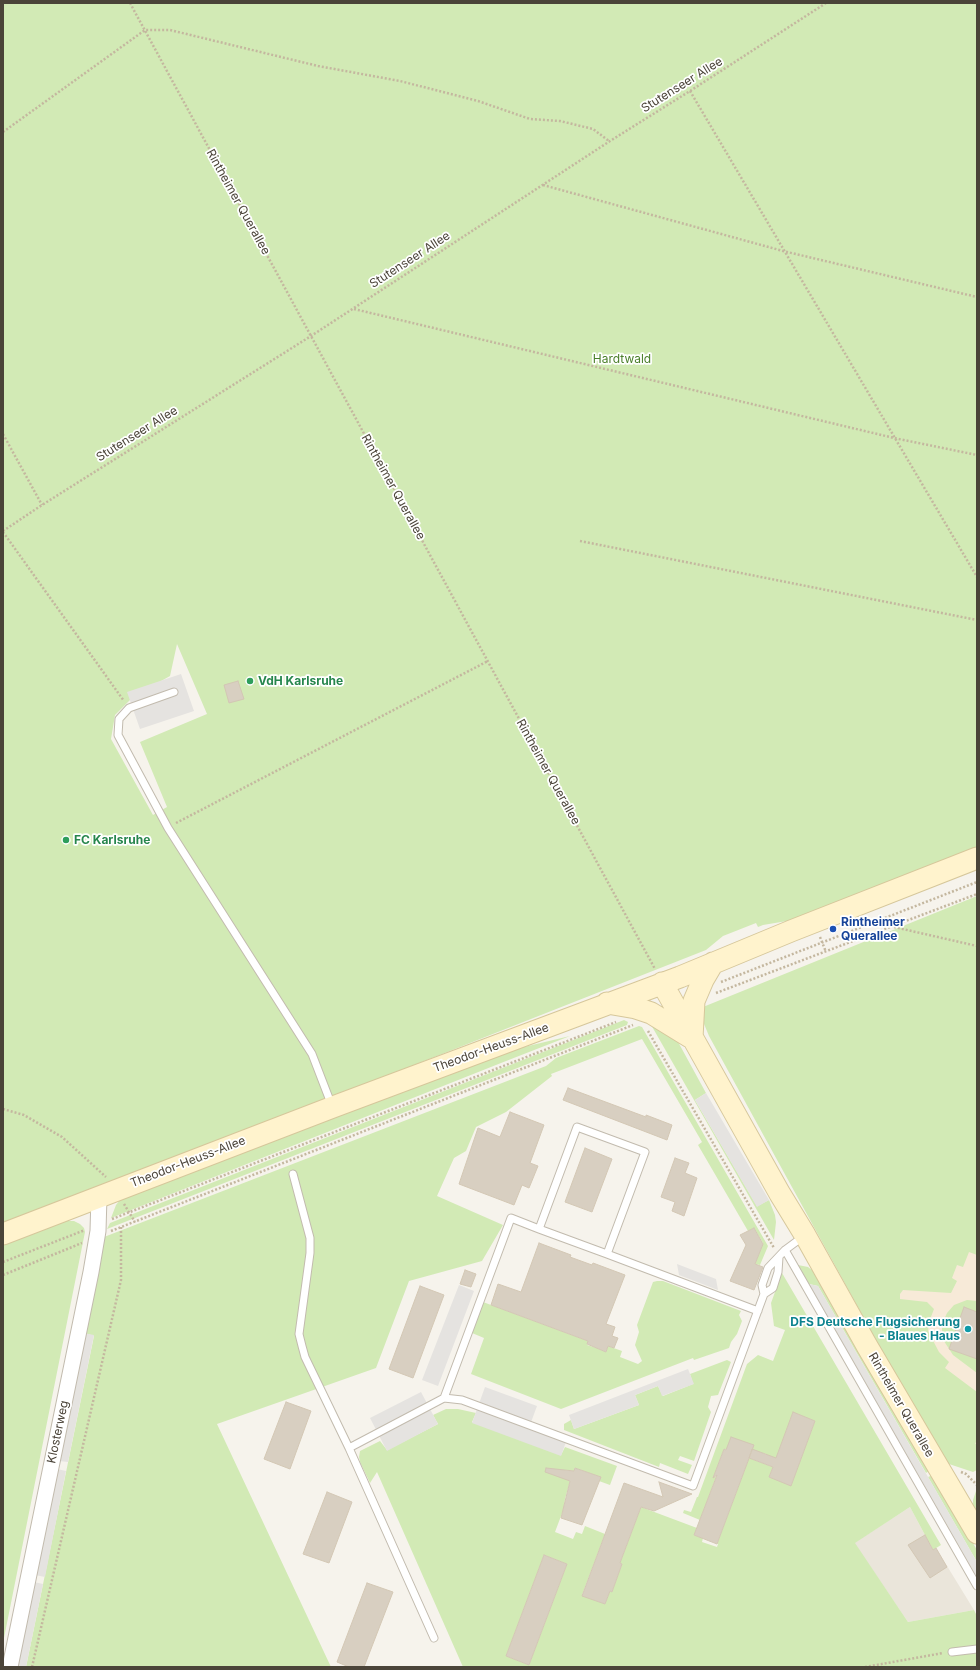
<!DOCTYPE html>
<html>
<head>
<meta charset="utf-8">
<style>
  body { margin:0 }
  #map { position:relative; width:980px; height:1670px; overflow:hidden; background:#f6f3ec; font-family:Inter,sans-serif }
  canvas { display:block }
  .frame { position:absolute; inset:0; border:4px solid #4b4439; pointer-events:none }
</style>
</head>
<body>
<div id="map">
<canvas width="980" height="1670"></canvas>
<div class="frame"></div>
</div>
<script>
const ctx = document.querySelector('canvas').getContext('2d');
ctx.lineJoin = 'round';
function fillPath(path, color) { ctx.fillStyle = color; ctx.fill(path, 'evenodd'); }
const toPath = rows => new Path2D(rows.map(r => 'M' + r).join(''));
function stroke(path, color, width, dash) { ctx.strokeStyle = color; ctx.lineWidth = width; ctx.lineCap = dash ? 'butt' : 'round'; ctx.setLineDash(dash || []); ctx.stroke(path); }
function label(font, color, halo, rows, align = 'center') {
  ctx.font = font + ' Inter,sans-serif'; ctx.lineWidth = 3.5; ctx.setLineDash([]); ctx.textBaseline = 'middle'; ctx.strokeStyle = halo; ctx.fillStyle = color; for (const [text, x, y, turn = 0] of rows) {
    ctx.save(); ctx.translate(x, y); ctx.rotate((+turn || 0) * Math.PI / 180); ctx.textAlign = isNaN(turn) ? turn : align; if (halo) ctx.strokeText(text, 0, 0); ctx.fillText(text, 0, 0); ctx.restore();
  }
}
fillPath(toPath([
  [910,1507,933,1550,936,1548,974,1610,908,1622,854,1543]
]), '#eae5da');
fillPath(toPath([
  [977,1237,977,1454,883,1291]
]), '#f7ead8');
fillPath(toPath([
  [3,3,977,3,977,849,793,920,763,925,758,927,756,923,723,936,706,950,3,1227],
  [177,644,207,714,140,742,167,807,153,815,111,739,115,715,133,697,170,676],
  [977,896,977,1255,969,1252,963,1267,957,1265,952,1278,957,1281,951,1293,903,1290,900,1294,900,1299,927,1302,934,1309,929,1322,928,1331,939,1352,949,1362,945,1368,977,1392,977,1442,975,1443,977,1446,977,1470,973,1472,943,1462,709,1036,702,1019,703,1007],
  [624,1020,628,1022,627,1025,107,1229,110,1223],
  [650,1023,677,1040,706,1093,695,1100,757,1206,769,1200,775,1215,776,1222,774,1240],
  [639,1026,642,1027,768,1246,760,1265,755,1264,763,1243,754,1228,748,1231,698,1145,702,1142,642,1039,551,1074,552,1076,506,1112,476,1127,466,1151,454,1158,437,1196,503,1225,482,1261,409,1281,376,1368,217,1424,331,1667,26,1667,94,1336,84,1333,104,1237,546,1066,556,1058],
  [570,1036,501,1063,111,1218,116,1205,120,1200,503,1052],
  [66,1221,74,1221,80,1224,84,1228,85,1232,3,1643,3,1243],
  [798,1265,808,1267,813,1271,931,1470,926,1473,818,1286,809,1284],
  [782,1273,941,1545,933,1550,910,1507,855,1543,908,1622,974,1610,977,1616,977,1667,463,1667,377,1472,370,1483,360,1462,359,1457,360,1451,380,1441,387,1450,438,1424,433,1415,446,1409,458,1409,476,1413,472,1422,561,1455,565,1447,617,1466,610,1485,599,1481,600,1477,575,1468,574,1471,562,1470,570,1481,565,1499,564,1508,555,1532,573,1539,576,1532,582,1534,585,1526,605,1534,582,1595,605,1604,610,1591,612,1592,622,1564,620,1563,641,1507,697,1528,694,1535,703,1538,702,1542,717,1547,718,1544,717,1544,749,1458,773,1467,769,1477,791,1485,815,1421,793,1413,775,1462,766,1454,762,1453,724,1449,714,1476,716,1477,700,1520,683,1513,684,1510,691,1512,697,1497,698,1497,747,1364,758,1355,773,1361,785,1330,774,1326,771,1303],
  [544,1555,567,1564,529,1665,506,1656],
  [657,1281,663,1281,741,1311,739,1315,742,1321,737,1334,731,1342,729,1348,694,1360,693,1358,561,1409,471,1374,484,1338,472,1333,483,1302,588,1341,587,1345,597,1348,606,1352,608,1346,622,1351,620,1357,638,1364,642,1361,635,1345,639,1332,637,1325,653,1282],
  [967,1300,977,1301,977,1373,953,1355,942,1338,942,1324,947,1313,954,1305],
  [727,1360,731,1362,718,1395,711,1396,708,1407,711,1412,694,1461,680,1456,678,1460,692,1465,688,1474,660,1463,659,1467,564,1430,564,1424,571,1420,574,1429,639,1405,635,1395,658,1386,663,1396,693,1384,690,1374],
  [933,1475,977,1550,977,1562,928,1477],
  [976,1491,977,1492,977,1518,973,1505,973,1500]
]), '#d2eab5');
fillPath(toPath([
  [181,674,194,711,140,729,127,692],
  [706,1093,769,1200,757,1207,695,1100],
  [677,1264,716,1279,718,1290,679,1275],
  [809,1284,818,1286,977,1562,977,1577],
  [459,1285,474,1291,438,1386,422,1380],
  [78,1332,94,1335,68,1462,59,1461,57,1469,66,1471,45,1577,35,1575,34,1582,43,1584,26,1667,10,1667],
  [688,1369,694,1384,662,1396,658,1386,635,1395,639,1405,574,1429,569,1415],
  [485,1387,537,1406,530,1425,567,1439,561,1456,472,1423],
  [421,1392,438,1424,387,1451,370,1418]
]), '#e5e3e0');
const building = toPath([
  [238,681,244,699,229,703,224,685,238,681],
  [568,1088,646,1117,646,1115,672,1125,667,1140,563,1100,568,1088],
  [510,1112,544,1125,530,1163,538,1166,529,1188,522,1185,514,1205,459,1184,478,1128,500,1137,510,1112],
  [585,1148,612,1159,592,1212,565,1202,585,1148],
  [675,1158,689,1163,685,1173,697,1178,684,1216,672,1211,675,1202,661,1197,675,1158],
  [754,1228,763,1244,755,1264,763,1267,754,1290,730,1281,746,1245,740,1235,754,1228],
  [539,1243,571,1255,570,1257,592,1265,593,1263,625,1275,606,1324,615,1327,612,1336,618,1338,614,1348,608,1346,606,1352,587,1344,588,1341,491,1305,498,1284,521,1292,539,1243],
  [465,1270,476,1274,471,1287,460,1284,465,1270],
  [420,1286,444,1295,413,1378,389,1369,420,1286],
  [964,1307,977,1312,977,1359,949,1349,964,1307],
  [286,1402,311,1411,290,1469,264,1459,286,1402],
  [793,1412,815,1421,791,1486,769,1477,773,1467,749,1458,752,1449,776,1458,793,1412],
  [731,1437,754,1445,717,1544,694,1535,717,1475,713,1478,724,1449,726,1450,731,1437],
  [546,1468,574,1471,575,1468,601,1477,582,1525,561,1518,570,1481,545,1472,546,1468],
  [659,1482,692,1494,654,1511,641,1507,620,1563,622,1564,612,1592,610,1591,605,1604,582,1596,624,1483,663,1497,659,1482],
  [327,1492,352,1502,329,1563,303,1554,327,1492],
  [925,1535,933,1550,936,1548,947,1567,930,1578,908,1545,925,1535],
  [544,1555,567,1564,529,1665,506,1656,544,1555],
  [367,1583,393,1592,364,1667,349,1667,337,1662,367,1583]
]);
fillPath(building, '#d8cfc1');
stroke(building, '#d3c7b4', 1);
const lane = toPath([
  [174,692,129,708,119,719,118,735,168,828,312,1054,332,1106],
  [293,1174,310,1238,310,1253,299,1334,302,1346,305,1357,349,1448,444,1398,462,1400,693,1486,764,1294,762,1285,768,1268,785,1250,804,1236],
  [785,1250,977,1586],
  [607,1254,758,1311],
  [764,1294,773,1288,778,1272,779,1257],
  [444,1398,511,1218,539,1229,607,1254,645,1152,577,1127,539,1229],
  [349,1448,434,1638],
  [952,1652,977,1649]
]);
const street = toPath([
  [10,1667,91,1272,98,1231,99,1196]
]);
const secondary = toPath([
  [662,983,780,1194,805,1235,867,1346,977,1533],
  [607,1003,636,1008,651,1013,690,1037],
  [692,1038,694,1001,703,980,713,963],
  [3,1234,333,1107,680,977,791,931,977,858]
]);
stroke(lane, '#c2bbae', 9);
stroke(street, '#c2bbae', 17);
stroke(secondary, '#d6c79b', 23);
stroke(toPath([
  [130,3,655,969],
  [690,91,977,577],
  [3,132,145,30,170,30,318,66,400,81,478,101,530,119,560,121,593,129,609,141],
  [543,185,783,251,977,297],
  [354,309,894,438,977,455],
  [3,434,42,505],
  [3,531,42,505,311,336,610,141,690,91,826,3],
  [3,532,124,701],
  [580,541,977,620],
  [176,823,488,661],
  [894,927,977,946],
  [820,937,826,952],
  [721,982,977,882],
  [716,993,977,894],
  [648,1031,774,1248],
  [3,1109,24,1115,62,1137,106,1177],
  [124,1204,135,1222],
  [112,1219,616,1022],
  [111,1231,633,1025],
  [3,1262,85,1230],
  [3,1275,82,1243],
  [961,1472,966,1474,977,1485],
  [32,1667,121,1280,121,1227],
  [865,1667,943,1653]
]), '#c4b79f', 2.5, [2, 2]);
stroke(lane, '#fff', 7);
stroke(street, '#fff', 15);
stroke(secondary, '#fff3cd', 21);
for (const [x, y, r, color] of [
  [250,681,4,"#2e9e5b"],
  [66,840,4,"#2e9e5b"],
  [833,929,4,"#1a4fb4"],
  [968,1329,4,"#0f9aa8"]
]) { const dot = new Path2D(); dot.arc(x, y, r, 0, 2 * Math.PI); ctx.fillStyle = color; ctx.fill(dot); stroke(dot, '#fff', 1.5); }
label('12px', '#4b4439', '#fff', [
  ["Stutenseer Allee",682,85,-32],
  ["Rintheimer Querallee",238,202,61],
  ["Stutenseer Allee",410,260,-33],
  ["Stutenseer Allee",137,434,-32],
  ["Rintheimer Querallee",393,487,61],
  ["Rintheimer Querallee",548,772,61],
  ["Theodor-Heuss-Allee",491,1048,-20],
  ["Theodor-Heuss-Allee",188,1162,-21],
  ["Rintheimer Querallee",901,1405,60],
  ["Klosterweg",58,1432,-78]
]);
label('12px', '#4a7f2a', '#fff', [
  ["Hardtwald",622,359]
]);
label('bold 12px', '#27864d', '#fff', [
  ["VdH Karlsruhe",258,681],
  ["FC Karlsruhe",74,840]
], 'left');
label('bold 12px', '#164399', '#fff', [
  ["Rintheimer",841,922],
  ["Querallee",841,936]
], 'left');
label('bold 12px', '#0d838f', '#fff', [
  ["DFS Deutsche Flugsicherung",960,1322],
  ["- Blaues Haus",960,1336]
], 'right');
</script>
</body>
</html>
